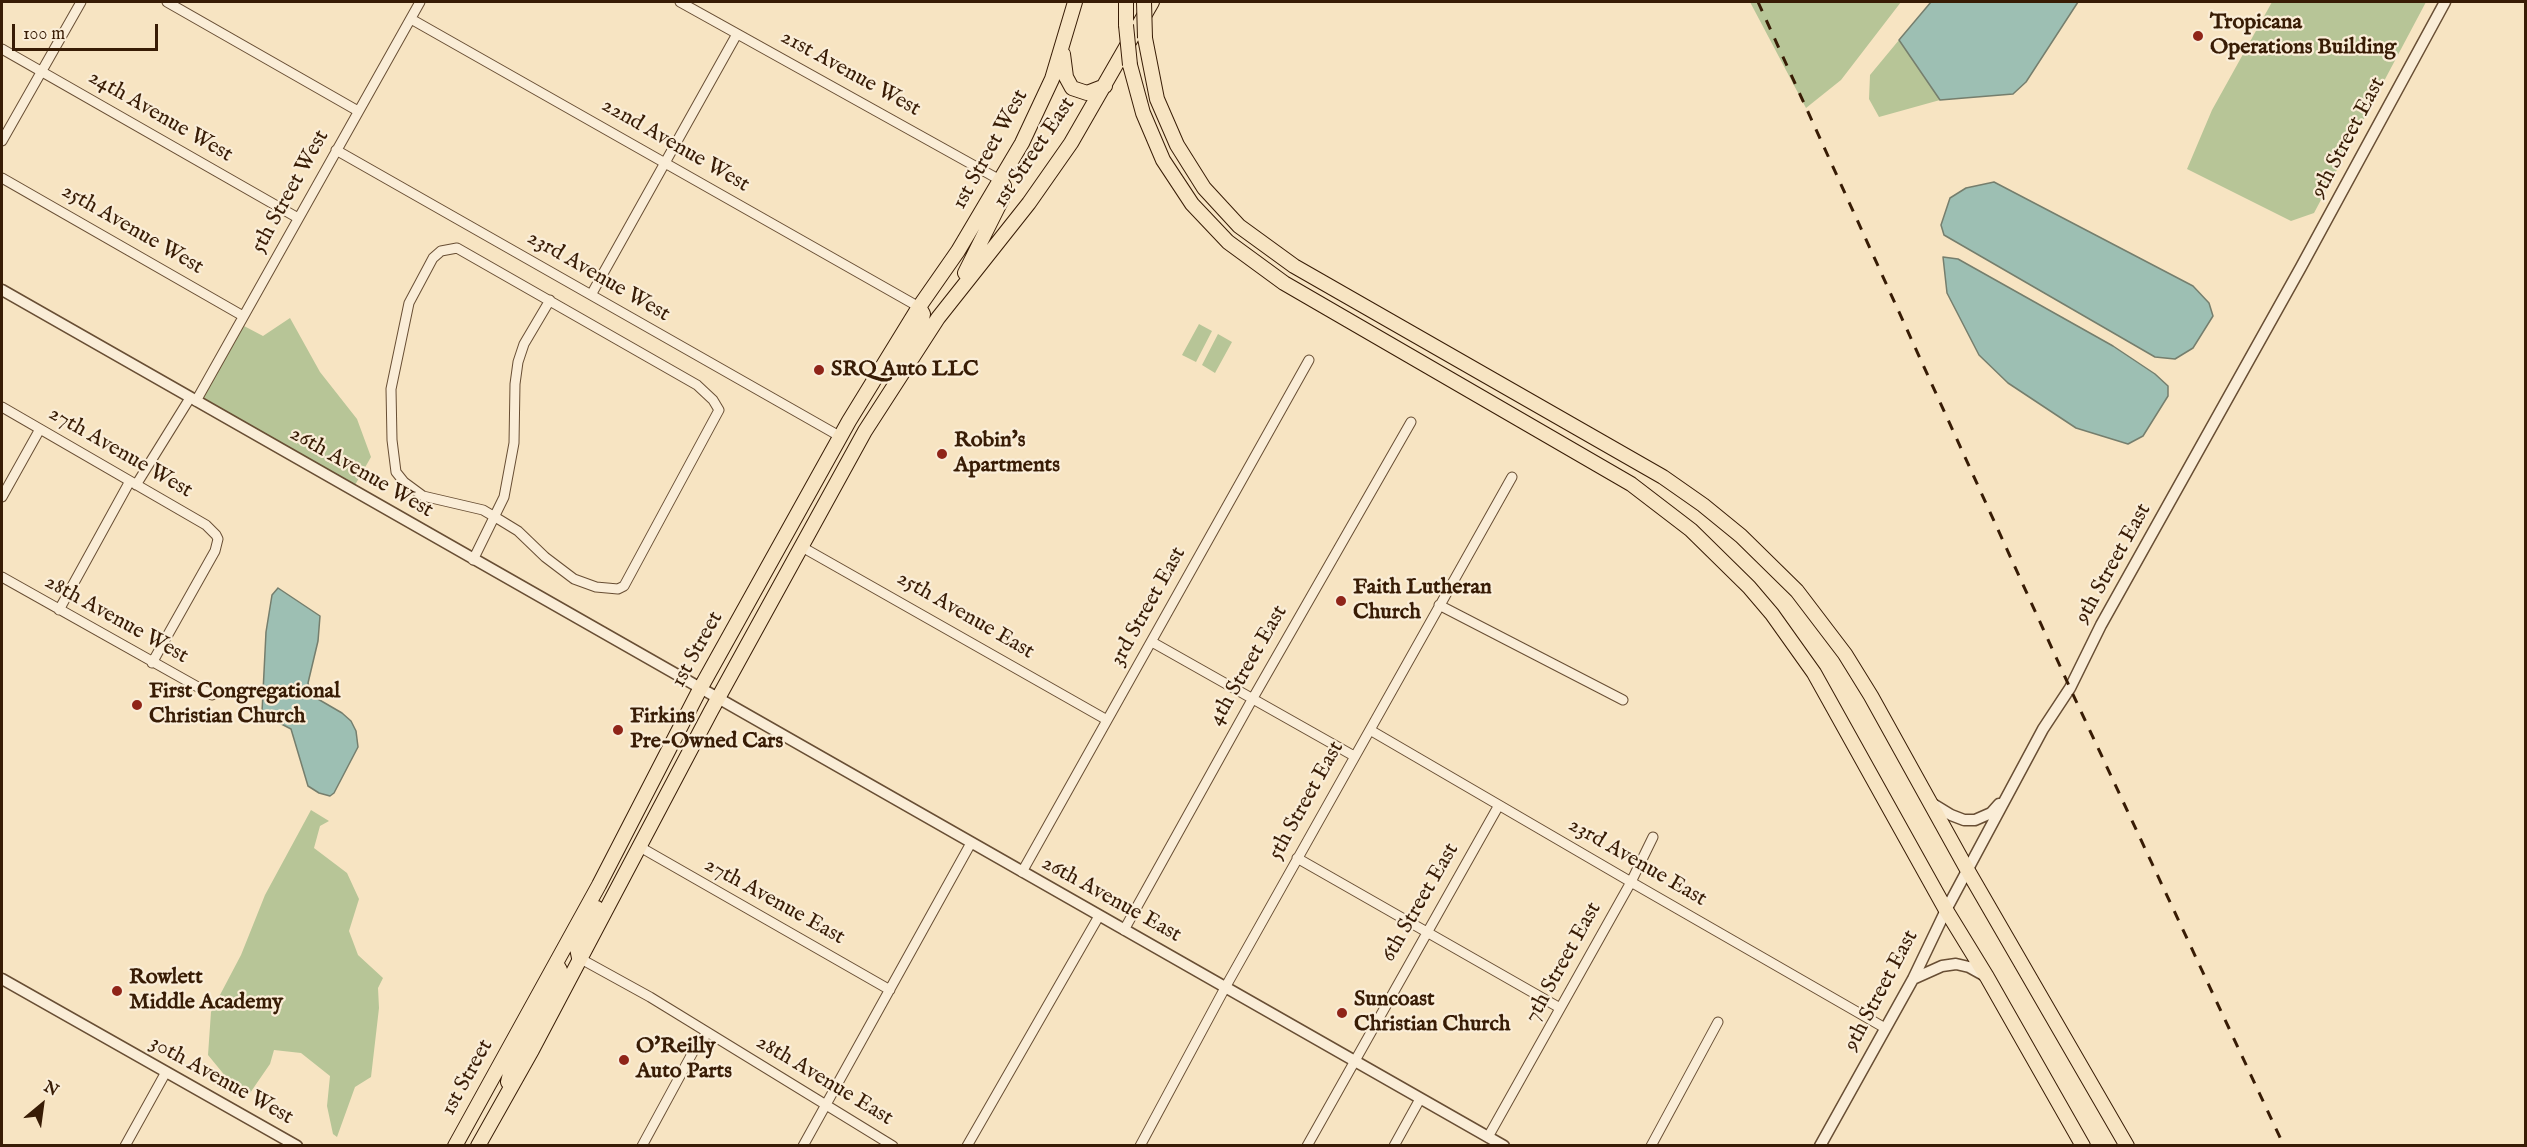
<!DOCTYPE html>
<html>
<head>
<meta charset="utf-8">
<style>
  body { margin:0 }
  #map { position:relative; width:2527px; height:1147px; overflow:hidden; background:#f7e4c2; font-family:"IM FELL English",serif }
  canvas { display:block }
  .frame { position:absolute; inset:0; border:3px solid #381c05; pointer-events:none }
  .north { position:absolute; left:12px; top:1075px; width:60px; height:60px; -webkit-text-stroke:4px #faedd7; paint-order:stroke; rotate:29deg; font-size:16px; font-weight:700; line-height:24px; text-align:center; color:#381c05 }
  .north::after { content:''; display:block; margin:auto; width:21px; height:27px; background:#381c05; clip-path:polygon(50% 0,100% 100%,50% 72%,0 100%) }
  .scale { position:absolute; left:12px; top:24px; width:146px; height:27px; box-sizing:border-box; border:3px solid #381c05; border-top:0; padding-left:8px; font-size:18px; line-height:21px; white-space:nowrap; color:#381c05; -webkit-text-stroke:4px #faedd7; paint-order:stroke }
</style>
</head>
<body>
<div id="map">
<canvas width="2527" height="1147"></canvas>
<div class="frame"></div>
<div class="north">N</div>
<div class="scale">100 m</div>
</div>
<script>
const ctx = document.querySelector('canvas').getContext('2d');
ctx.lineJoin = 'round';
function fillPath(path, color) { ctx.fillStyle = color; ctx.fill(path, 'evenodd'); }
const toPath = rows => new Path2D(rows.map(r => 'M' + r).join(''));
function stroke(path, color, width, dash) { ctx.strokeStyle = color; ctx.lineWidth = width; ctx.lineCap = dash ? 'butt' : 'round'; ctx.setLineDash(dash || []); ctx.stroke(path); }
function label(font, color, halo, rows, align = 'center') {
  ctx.font = font + ' "IM FELL English",serif'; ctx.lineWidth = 4.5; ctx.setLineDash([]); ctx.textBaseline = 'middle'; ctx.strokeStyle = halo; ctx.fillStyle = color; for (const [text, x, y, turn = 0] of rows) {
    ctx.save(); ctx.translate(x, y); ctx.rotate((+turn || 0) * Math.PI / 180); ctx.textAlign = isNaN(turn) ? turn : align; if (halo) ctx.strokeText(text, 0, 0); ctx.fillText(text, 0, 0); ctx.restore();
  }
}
fillPath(toPath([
  [1750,2,1901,2,1841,80,1806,108],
  [2272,2,2426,2,2314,213,2291,221,2187,169,2212,110],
  [1899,40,1940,100,1879,117,1869,99,1870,75],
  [290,318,320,372,357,419,371,457,355,485,203,398,244,326,263,336],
  [1199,324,1212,331,1196,362,1182,355],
  [1218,334,1232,342,1215,373,1202,365],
  [311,810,329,821,320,826,314,848,347,873,359,899,349,931,358,955,383,978,378,988,379,1008,371,1077,355,1087,337,1137,333,1134,327,1106,330,1076,301,1053,274,1050,270,1064,250,1093,231,1083,208,1055,211,1012,241,955,265,895]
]), '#b7c597');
const water = toPath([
  [1931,2,2091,2,2078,2,2026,82,2013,94,1940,100,1899,40,1931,2],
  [1994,182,2193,286,2209,303,2213,316,2193,348,2175,359,2155,357,1944,235,1941,225,1950,198,1966,188,1994,182],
  [1943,257,1958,259,2113,346,2155,374,2168,386,2168,396,2143,436,2128,444,2076,428,2008,383,1979,355,1947,293,1943,257],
  [278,588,320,616,318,641,308,683,311,695,342,713,351,721,356,731,358,747,334,793,330,796,319,793,308,786,291,729,264,715,262,712,266,632,272,595,278,588]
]);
fillPath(water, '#9dbfb3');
stroke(water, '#757e6d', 1.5);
const minor = toPath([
  [167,2,358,111],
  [680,2,1000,180],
  [411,19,919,307],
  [2,49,298,218],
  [2,141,81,2],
  [336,150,841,437],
  [2,178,243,316],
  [457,248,697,385,713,400,719,410,624,586,618,589,596,587,574,579,545,557,518,531,500,520,483,510,423,496,404,482,396,472,392,440,391,389,409,303,433,258,441,251,457,248],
  [591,295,737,34],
  [196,401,420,2],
  [2,407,206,525,216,535,218,539,215,551,152,663],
  [136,485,190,398],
  [2,497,40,429],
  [802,547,1107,720],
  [473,560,504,497,514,443,515,384,518,362,524,344,550,300],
  [2,577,212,695],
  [1439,605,1623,700],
  [59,610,130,481],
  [1152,642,1354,756],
  [1370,730,1631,882,1885,1028],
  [640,847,890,990],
  [1297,858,1560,1008],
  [1022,872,1309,360],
  [1124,930,1253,698,1411,422],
  [581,959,650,997,893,1146],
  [1488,1137,1631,882,1653,837],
  [125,1146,166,1072],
  [642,1146,693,1052,707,1033],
  [803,1146,971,843],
  [967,1146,1099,916],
  [1140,1146,1226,986,1512,477],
  [1307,1146,1499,805],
  [1394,1146,1420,1099],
  [1651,1146,1718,1022]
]);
const tertiary = toPath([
  [2,290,1504,1146],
  [1933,804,1951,815,1964,820,1975,820,1991,813,1999,804],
  [2,979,297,1146],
  [1913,979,1942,966,1956,964,1969,967,1987,977],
  [1820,1146,1913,979,1946,910,2043,729,2070,688,2101,625,2301,267,2445,2]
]);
const primary = toPath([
  [1126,25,1126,2],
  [1145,38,1157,99,1177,145,1204,188,1239,226,1294,266,1663,477,1703,505,1741,536,1797,591,1845,654,1871,696,1968,871,2127,1146],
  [1063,54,1066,77,1072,88,1087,93,1105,86],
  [1130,65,1143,113,1163,160,1192,204,1228,242,1284,283,1631,484,1691,530,1749,587,1772,614,1814,673,1946,910,1987,977,2083,1146],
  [965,273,1004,195,1004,186,1000,180],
  [895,366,921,324,923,314,919,307],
  [579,958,577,948,597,908],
  [508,1082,513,1061,559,977,560,970,556,963],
  [455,1146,599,885,700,689,849,421,919,307,958,251,1022,143,1052,79,1075,2],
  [478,1146,532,1050,711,711,865,431,938,318,1029,203,1071,143,1152,2]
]);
stroke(minor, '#684e34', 11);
stroke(tertiary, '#684e34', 13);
stroke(primary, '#381c05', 16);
stroke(minor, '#faedd7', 9);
stroke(tertiary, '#faedd7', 10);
stroke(primary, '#f7e4c2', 14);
stroke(toPath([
  [1758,2,2070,688,2284,1146]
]), '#381c05', 3, [10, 10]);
const primaryBridge = toPath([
  [1144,2,1145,38],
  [1126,25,1130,65]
]);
stroke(primaryBridge, '#381c05', 16, []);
stroke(primaryBridge, '#f7e4c2', 14);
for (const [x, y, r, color] of [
  [2198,36,6,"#8f2418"],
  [819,370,6,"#8f2418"],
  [942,454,6,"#8f2418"],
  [1341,601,6,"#8f2418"],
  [137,705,6,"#8f2418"],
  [618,730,6,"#8f2418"],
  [117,991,6,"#8f2418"],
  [1342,1013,6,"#8f2418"],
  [624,1060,6,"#8f2418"]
]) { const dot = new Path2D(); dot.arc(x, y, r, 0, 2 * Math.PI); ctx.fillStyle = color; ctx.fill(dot); stroke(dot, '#faedd7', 2); }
label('bold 22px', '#381c05', '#faedd7', [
  ["Tropicana",2210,23],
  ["Operations Building",2210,48],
  ["SRQ Auto LLC",831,370],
  ["Robin's",954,441],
  ["Apartments",954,466],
  ["Faith Lutheran",1353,588],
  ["Church",1353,613],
  ["First Congregational",149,692],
  ["Christian Church",149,717],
  ["Firkins",630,717],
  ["Pre-Owned Cars",630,742],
  ["Rowlett",129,978],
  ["Middle Academy",129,1003],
  ["Suncoast",1354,1000],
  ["Christian Church",1354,1025],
  ["O'Reilly",636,1047],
  ["Auto Parts",636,1072]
], 'left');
label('22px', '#381c05', '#faedd7', [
  ["21st Avenue West",850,74,29],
  ["24th Avenue West",160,117,30],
  ["9th Street East",2349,138,-62],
  ["22nd Avenue West",675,146,30],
  ["1st Street West",991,150,-61],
  ["1st Street East",1035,153,-56],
  ["5th Street West",291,192,-61],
  ["25th Avenue West",132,230,30],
  ["23rd Avenue West",598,277,30],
  ["27th Avenue West",120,453,30],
  ["26th Avenue West",361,473,30],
  ["9th Street East",2114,564,-61],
  ["3rd Street East",1149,607,-61],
  ["25th Avenue East",965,616,30],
  ["28th Avenue West",116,620,29],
  ["1st Street",698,650,-61],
  ["4th Street East",1249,666,-60],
  ["5th Street East",1307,801,-61],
  ["23rd Avenue East",1637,863,30],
  ["26th Avenue East",1111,900,29],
  ["27th Avenue East",774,902,29],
  ["6th Street East",1421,903,-60],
  ["7th Street East",1564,963,-61],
  ["9th Street East",1882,991,-62],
  ["1st Street",468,1078,-61],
  ["30th Avenue West",221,1081,29],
  ["28th Avenue East",824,1081,31]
]);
</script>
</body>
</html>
